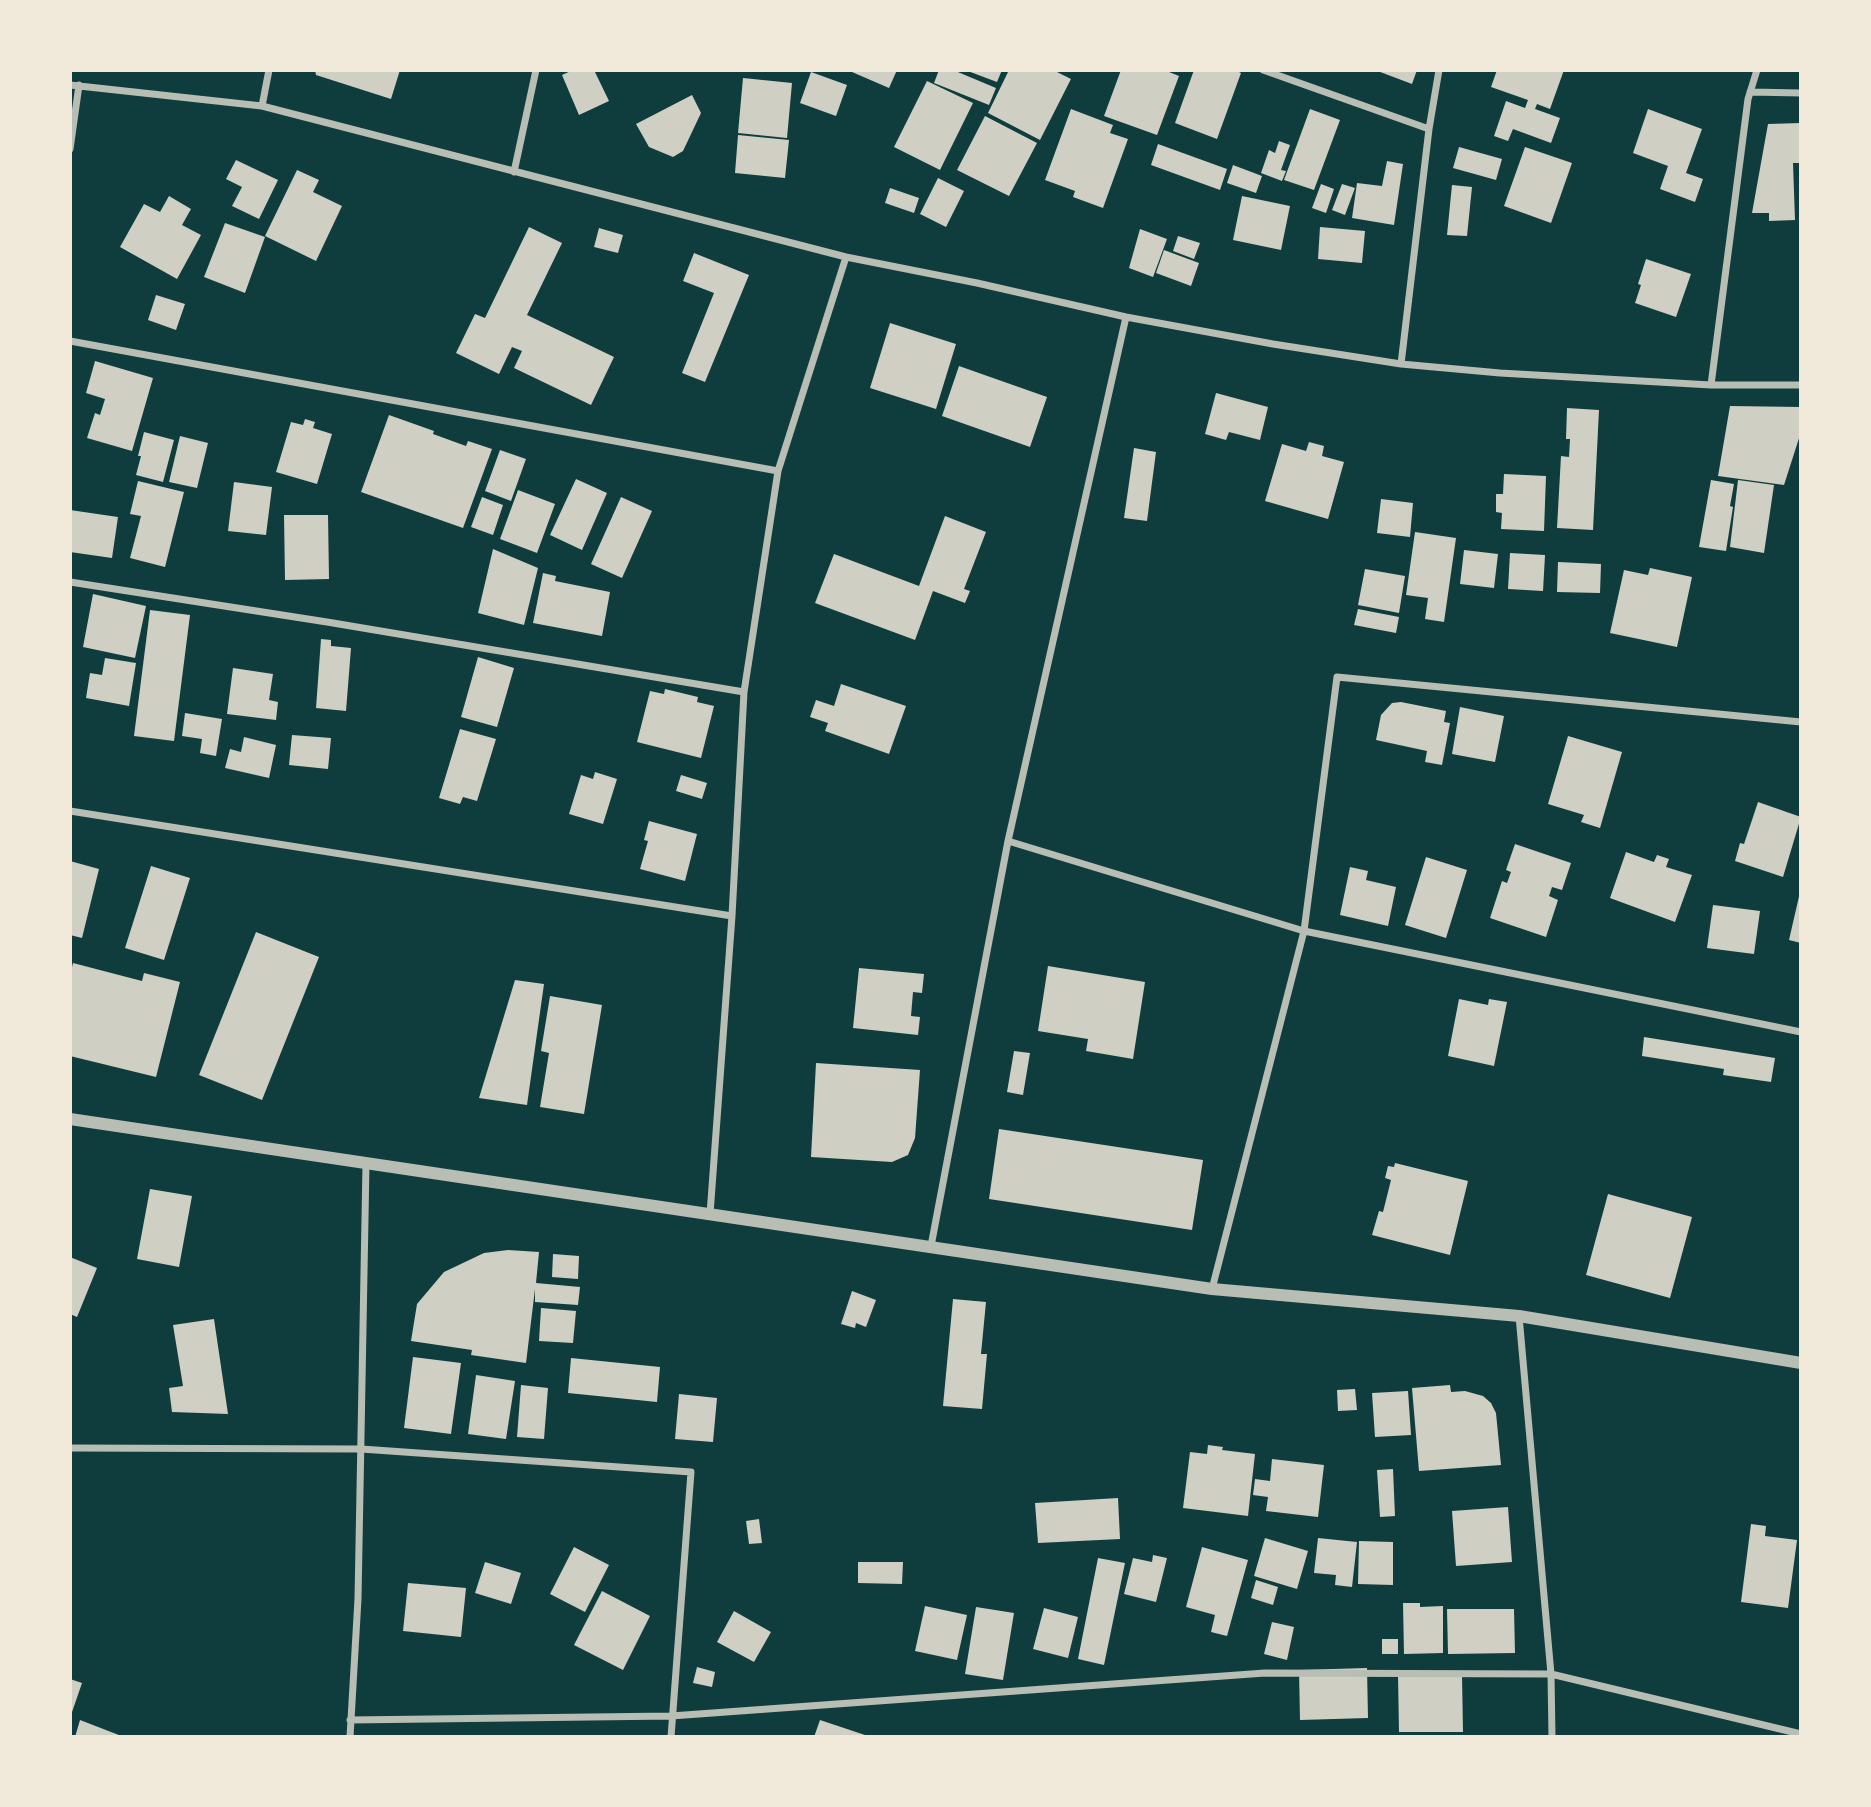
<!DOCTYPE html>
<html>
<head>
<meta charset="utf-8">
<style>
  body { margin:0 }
  #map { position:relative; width:1871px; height:1807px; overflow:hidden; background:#0f3d3e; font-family:"IBM Plex Sans",sans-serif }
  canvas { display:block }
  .frame { position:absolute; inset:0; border:72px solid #f1e9da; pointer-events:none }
</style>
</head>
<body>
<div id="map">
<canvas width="1871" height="1807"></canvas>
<div class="frame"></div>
</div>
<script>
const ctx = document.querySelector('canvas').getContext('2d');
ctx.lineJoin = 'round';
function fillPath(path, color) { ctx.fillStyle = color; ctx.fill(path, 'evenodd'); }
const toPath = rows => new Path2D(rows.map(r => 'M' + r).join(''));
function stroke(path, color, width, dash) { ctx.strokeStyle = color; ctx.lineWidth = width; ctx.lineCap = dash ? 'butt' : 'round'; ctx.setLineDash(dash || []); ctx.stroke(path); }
fillPath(toPath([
  [315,70,400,70,391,99,316,75],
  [573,70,594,70,609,101,579,115,562,75],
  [853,70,897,70,889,88,852,72],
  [939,70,953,70,996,88,989,105,934,83],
  [965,70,1002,70,997,82],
  [1009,70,1053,70,1071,79,1040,140,988,113],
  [1121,70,1164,70,1179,76,1157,135,1104,116],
  [1194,70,1235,70,1241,73,1217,139,1175,123],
  [1375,70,1417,70,1412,84],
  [1497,70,1564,70,1550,109,1537,104,1535,109,1560,118,1551,143,1513,129,1508,141,1494,136,1506,101,1525,108,1528,100,1491,87],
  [811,72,847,85,836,116,800,103],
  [743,78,792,83,787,138,738,133],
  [927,81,973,103,940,170,894,147],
  [692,95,701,113,683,151,673,157,649,147,636,124],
  [1071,109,1113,125,1110,133,1128,139,1103,208,1073,197,1075,191,1045,180],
  [1310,109,1340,120,1314,190,1284,180],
  [1648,109,1702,129,1686,173,1703,179,1695,202,1660,189,1668,166,1633,153],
  [985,116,1037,143,1009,196,957,170],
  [1801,123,1801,163,1793,163,1795,220,1769,221,1769,213,1752,213,1768,124],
  [738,135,789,140,785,178,735,173],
  [1279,141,1290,145,1281,170,1286,171,1282,181,1261,173,1269,150,1275,153],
  [1158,144,1227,169,1220,190,1151,165],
  [1459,147,1502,159,1496,180,1453,168],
  [1525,147,1572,163,1551,223,1504,206],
  [236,160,278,180,259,219,232,206,242,187,226,179],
  [1387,161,1403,164,1394,225,1352,218,1357,183,1382,186],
  [1233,165,1262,176,1256,193,1227,183],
  [297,170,319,180,313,192,342,206,316,261,265,236],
  [938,178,964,191,946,227,920,214],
  [1321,184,1334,189,1326,213,1312,208],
  [1342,184,1355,188,1345,215,1332,210],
  [1452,185,1472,187,1467,236,1447,235],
  [890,188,919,198,914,213,885,203],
  [169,196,191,209,182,225,201,235,177,279,120,247,144,204,160,212],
  [1242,196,1290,206,1281,250,1233,240],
  [225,223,265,237,245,293,204,277],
  [529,227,562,243,527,315,614,357,591,405,514,368,522,351,512,347,499,374,456,353,475,314,485,318],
  [1320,227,1365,231,1362,263,1318,259],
  [599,228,623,235,618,253,594,247],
  [1140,229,1167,239,1153,277,1129,268],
  [1178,236,1200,243,1194,259,1173,251],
  [1164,250,1199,263,1191,286,1156,273],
  [694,253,749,275,705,382,682,373,714,293,683,281],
  [1646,259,1691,274,1676,317,1635,303,1641,285,1638,284],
  [156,295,185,304,176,330,148,320],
  [890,323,956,344,936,409,870,388],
  [95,361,153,378,132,451,87,438,95,413,100,415,105,399,86,393],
  [959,366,1047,397,1030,447,942,416],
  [1216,393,1268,407,1260,440,1229,432,1226,440,1205,434],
  [1730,406,1801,407,1801,432,1784,485,1718,476],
  [1567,408,1599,410,1593,530,1557,528,1561,456,1569,457,1570,439,1566,439],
  [389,415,434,431,433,434,466,446,468,441,492,449,463,528,361,492],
  [305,419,315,422,313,428,332,434,317,484,276,472,291,422,303,425],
  [144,432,174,440,163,482,136,475,141,456,138,456],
  [180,436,208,443,197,488,169,482],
  [1309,442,1324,446,1322,456,1344,462,1328,519,1265,501,1282,444,1306,451],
  [1134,448,1156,452,1147,521,1124,518],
  [500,450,526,459,511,501,485,491],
  [1504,474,1546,476,1544,531,1501,529,1502,513,1496,512,1496,494,1503,494],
  [576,479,607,493,582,550,550,535],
  [1711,480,1734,484,1730,506,1733,507,1726,551,1699,547],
  [1738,480,1774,485,1764,553,1730,547],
  [138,481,184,492,165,567,130,558,141,516,130,514],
  [234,482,272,487,266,535,228,531],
  [518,490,555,504,537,553,500,539],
  [482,497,503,505,493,535,471,527],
  [621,497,652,511,622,578,591,564],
  [1381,499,1413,503,1410,537,1377,533],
  [70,510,118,517,112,558,70,552],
  [284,515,328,515,329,579,285,580],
  [945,516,986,532,964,589,970,591,965,603,933,591,915,640,815,603,834,554,919,586],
  [1415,532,1456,538,1444,622,1425,619,1428,598,1406,595],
  [493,549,538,568,524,625,478,613],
  [1464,550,1498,554,1494,588,1460,584],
  [1510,553,1545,555,1543,591,1508,589],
  [1558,562,1601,564,1600,593,1557,592],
  [1650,568,1692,577,1677,647,1610,633,1624,570,1648,575],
  [1365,569,1405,576,1399,613,1358,605],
  [543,573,556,576,555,581,610,592,602,636,533,623],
  [93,594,146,606,135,658,83,647],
  [1358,609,1399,617,1396,633,1354,625],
  [150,610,190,615,174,741,134,736],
  [321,639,331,640,331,646,351,648,346,711,316,708],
  [478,657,514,668,497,727,461,717],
  [105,658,136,663,129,706,86,698,90,673,102,675],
  [233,668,273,674,269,700,278,702,276,720,227,714],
  [841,684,906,706,889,754,825,731,828,723,810,717,816,700,834,706],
  [665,689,698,697,697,702,714,706,701,758,637,742,650,691,664,694],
  [1401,702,1446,711,1444,722,1450,723,1442,765,1425,762,1427,751,1376,740,1381,715,1392,703],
  [1460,707,1504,716,1495,762,1452,754],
  [185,713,222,719,216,756,200,753,202,739,182,736],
  [460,729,496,739,477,801,463,797,460,804,439,798],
  [292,735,331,738,328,769,289,765],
  [1568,736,1622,752,1600,828,1581,822,1584,815,1548,804],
  [244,737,276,745,269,778,225,768,230,749,241,752],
  [595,772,617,779,603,824,569,814,581,775,593,779],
  [681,775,707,783,702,799,676,791],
  [1758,802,1801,817,1783,877,1735,861,1740,843,1744,844],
  [649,821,697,834,685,881,640,869,648,841,644,840],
  [1515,844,1571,863,1562,890,1552,887,1549,896,1558,900,1546,937,1490,918,1502,881,1507,883,1511,872,1506,870],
  [1626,852,1654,862,1657,855,1669,859,1666,867,1692,875,1675,922,1610,898],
  [1426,857,1467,870,1446,938,1405,925],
  [70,861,99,869,82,938,70,935],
  [151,866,190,878,164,960,125,948],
  [1350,867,1368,871,1366,880,1396,887,1388,926,1340,915],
  [1800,892,1801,892,1801,943,1789,940],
  [1713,905,1760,911,1754,954,1707,948],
  [256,932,319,957,262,1100,199,1075],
  [73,963,142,981,144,973,180,982,156,1077,70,1056,70,975],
  [1048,966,1145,982,1133,1059,1086,1051,1088,1039,1038,1031],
  [859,968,924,974,922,993,913,992,911,1016,920,1017,918,1035,853,1028],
  [515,980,544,984,527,1105,479,1098],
  [550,996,602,1005,584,1114,540,1107,549,1053,541,1051],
  [1459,999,1488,1005,1489,999,1507,1002,1494,1066,1448,1056],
  [1644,1037,1775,1058,1771,1082,1723,1075,1724,1069,1642,1056],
  [1014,1051,1030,1053,1023,1095,1007,1092],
  [816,1063,920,1070,915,1138,908,1155,892,1162,811,1157],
  [999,1129,1203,1160,1192,1230,989,1199],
  [1395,1163,1468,1181,1450,1255,1372,1235,1379,1211,1383,1212,1391,1180,1385,1178,1388,1166,1394,1167],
  [150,1189,192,1196,179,1267,137,1259],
  [1608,1194,1692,1217,1670,1298,1586,1275],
  [508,1250,539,1252,536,1283,580,1287,578,1305,535,1302,535,1289,526,1363,471,1355,472,1350,411,1341,417,1304,444,1272,484,1253],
  [553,1254,579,1256,578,1279,552,1277],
  [70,1257,97,1268,77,1317,70,1314],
  [852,1291,876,1300,866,1327,856,1323,855,1328,841,1324],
  [953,1299,986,1302,981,1354,987,1354,982,1409,943,1406],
  [541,1308,576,1311,573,1343,539,1341],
  [214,1319,228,1414,172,1412,169,1388,183,1386,173,1325],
  [413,1357,461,1363,451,1434,404,1428],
  [571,1358,660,1367,657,1402,568,1393],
  [476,1375,515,1381,506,1439,468,1434],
  [521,1385,548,1388,544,1439,517,1437],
  [1450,1385,1451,1392,1465,1391,1483,1396,1491,1403,1496,1413,1501,1465,1419,1471,1412,1388],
  [1355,1389,1357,1410,1338,1411,1337,1390],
  [1408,1391,1411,1435,1375,1437,1372,1393],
  [679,1394,717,1398,713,1442,675,1439],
  [1208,1445,1223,1447,1222,1450,1255,1454,1248,1516,1183,1508,1190,1452,1207,1454],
  [1272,1459,1324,1465,1318,1517,1266,1511,1268,1497,1253,1495,1255,1479,1270,1481],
  [1393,1469,1395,1516,1380,1517,1377,1470],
  [1118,1498,1120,1539,1038,1543,1035,1503],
  [1508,1507,1512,1562,1456,1566,1452,1511],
  [759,1519,762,1543,749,1544,746,1521],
  [1751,1524,1766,1526,1765,1536,1797,1540,1788,1608,1741,1602],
  [1265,1538,1308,1551,1297,1589,1254,1576],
  [1318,1538,1357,1542,1352,1587,1335,1585,1336,1575,1314,1573],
  [1359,1541,1393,1542,1393,1585,1358,1584],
  [574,1547,609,1565,585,1612,550,1594],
  [1202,1547,1248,1560,1227,1636,1211,1632,1215,1615,1186,1607],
  [1153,1555,1167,1558,1156,1602,1124,1594,1133,1558,1152,1562],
  [1098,1558,1125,1563,1104,1665,1078,1659],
  [485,1562,521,1573,511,1604,475,1593],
  [858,1562,903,1562,902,1584,858,1583],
  [1256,1580,1278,1587,1273,1605,1251,1598],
  [408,1583,466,1588,461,1637,403,1631],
  [602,1591,650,1616,623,1670,574,1645],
  [1403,1603,1420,1603,1420,1607,1443,1606,1443,1653,1404,1654],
  [925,1606,967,1615,957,1660,915,1651],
  [976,1607,1014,1613,1003,1680,965,1674],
  [1044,1608,1078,1617,1068,1658,1033,1649],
  [1447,1609,1514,1609,1515,1653,1448,1654],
  [734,1611,771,1632,754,1662,717,1642],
  [1272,1622,1294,1627,1287,1660,1264,1654],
  [1382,1639,1398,1639,1398,1654,1382,1654],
  [697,1667,715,1672,712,1687,693,1683],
  [1367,1668,1368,1718,1300,1720,1299,1670],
  [1398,1675,1462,1675,1463,1732,1399,1732],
  [70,1679,82,1683,70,1718],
  [80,1720,124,1737,75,1737],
  [820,1720,865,1735,864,1737,814,1737]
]), '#cfcfc3');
stroke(toPath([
  [1263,70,1429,129],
  [70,85,262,106,846,257,977,283,1126,317,1273,344,1401,364,1500,373,1711,385,1801,385],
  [1750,92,1801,93],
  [262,106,269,70],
  [70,149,79,85],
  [514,172,536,70],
  [70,341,778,471],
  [1401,364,1429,129,1439,70],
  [1711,385,1748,99,1757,70],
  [70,582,327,622,744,692],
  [70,811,732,916],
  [1008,841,1304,931,1801,1032],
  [710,1214,732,916,744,692,778,471,846,257],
  [931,1246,1008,841,1126,317],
  [1212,1289,1304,931,1337,677,1801,722],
  [1519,1316,1551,1674,1552,1737],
  [70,1448,361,1449,691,1472,671,1737],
  [350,1720,671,1716,1265,1673,1551,1674,1801,1734],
  [350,1737,358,1599,366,1164]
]), '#b8beb3', 7);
stroke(toPath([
  [70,1119,1212,1289,1519,1316,1801,1363]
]), '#b8beb3', 12);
</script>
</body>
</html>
